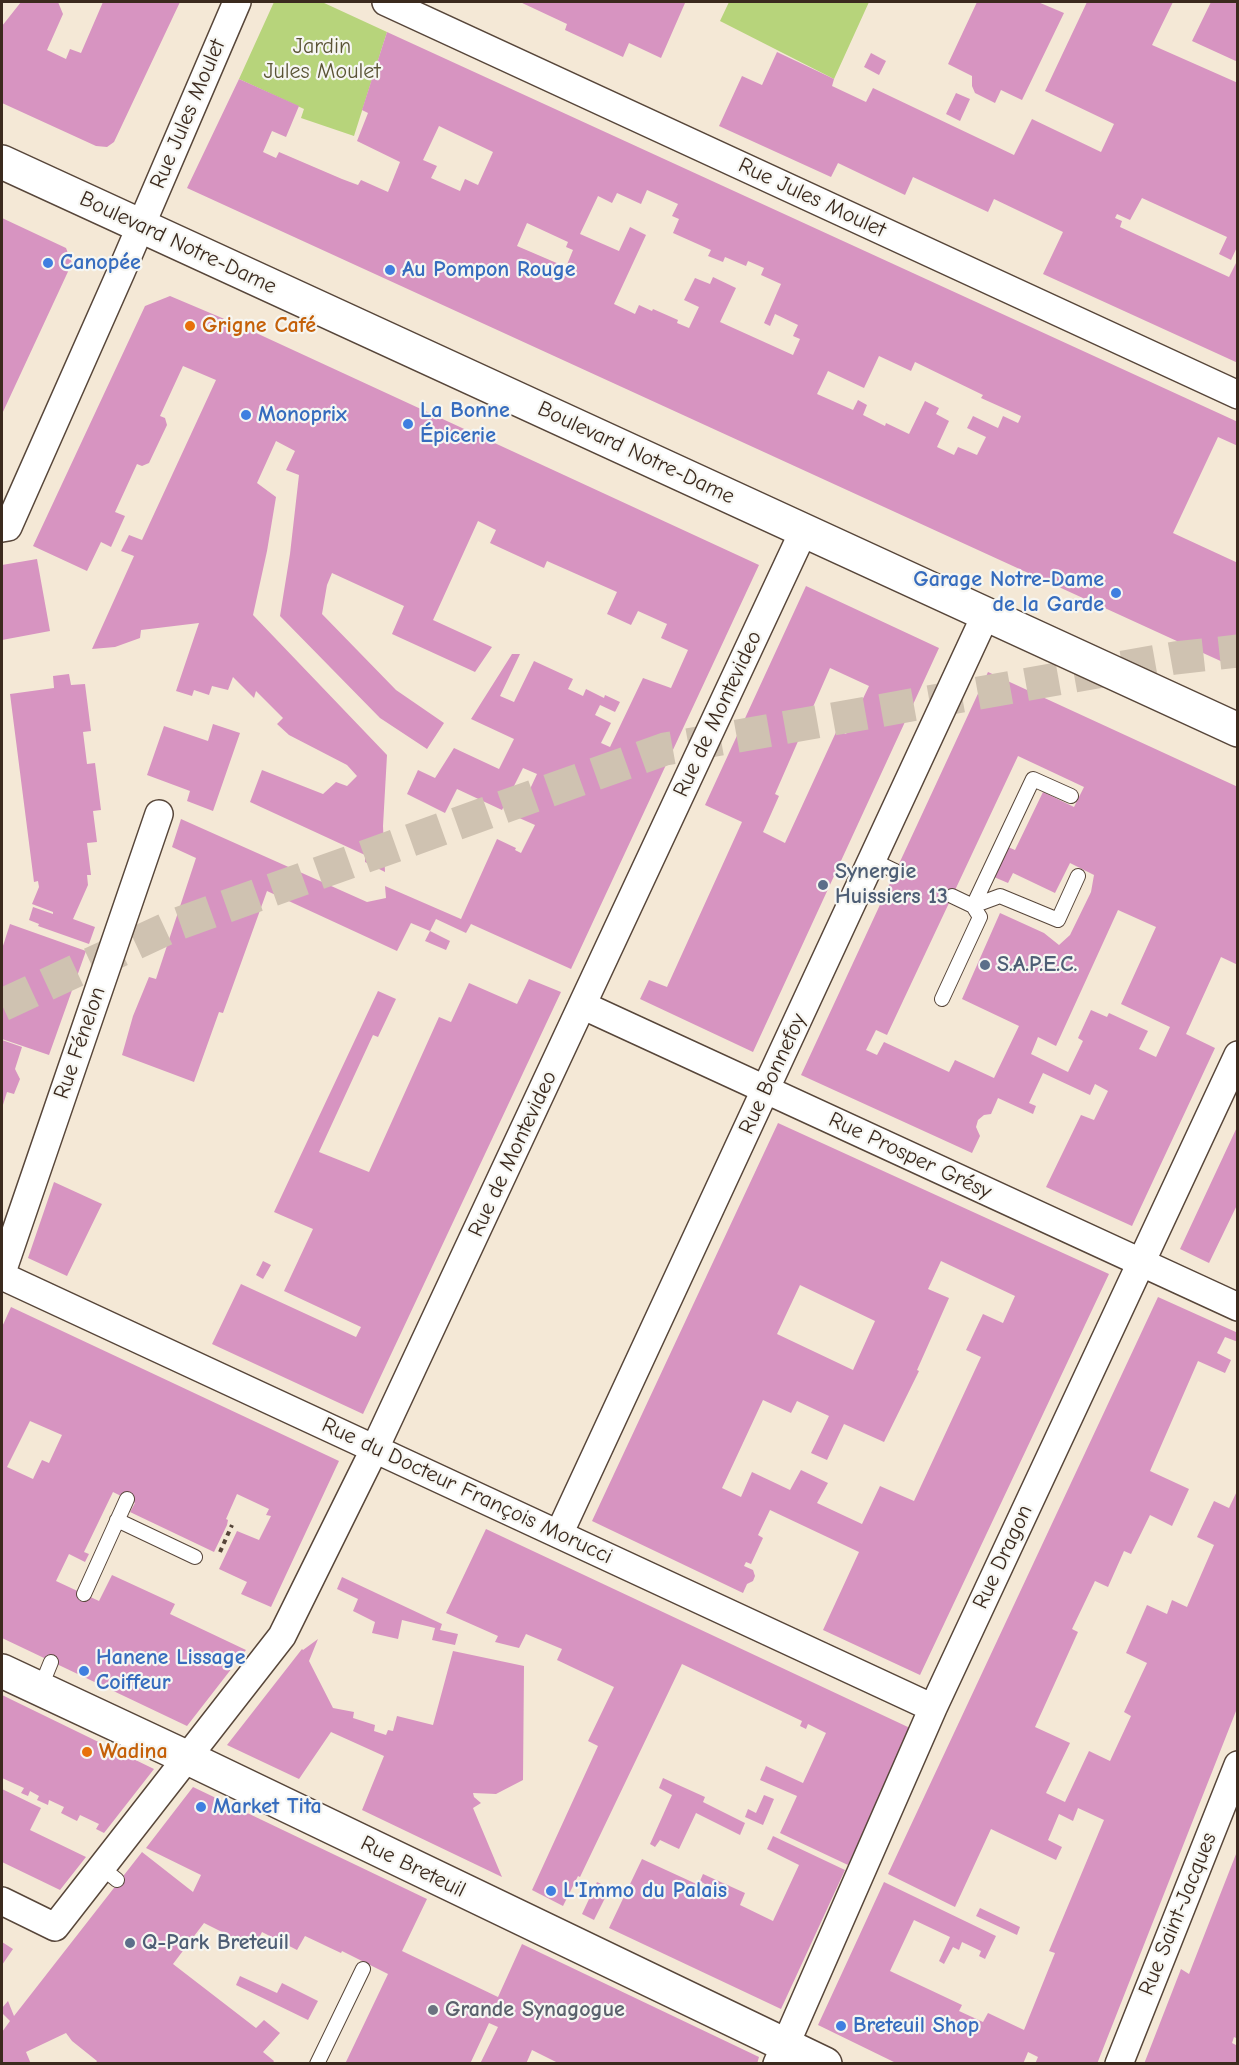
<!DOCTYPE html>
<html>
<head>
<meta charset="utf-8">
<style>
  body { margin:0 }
  #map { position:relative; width:1239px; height:2065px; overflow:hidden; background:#f4e8d6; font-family:"Comic Neue",sans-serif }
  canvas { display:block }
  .frame { position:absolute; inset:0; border:3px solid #3b2a1e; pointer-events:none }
</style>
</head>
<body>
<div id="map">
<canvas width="1239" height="2065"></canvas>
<div class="frame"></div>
</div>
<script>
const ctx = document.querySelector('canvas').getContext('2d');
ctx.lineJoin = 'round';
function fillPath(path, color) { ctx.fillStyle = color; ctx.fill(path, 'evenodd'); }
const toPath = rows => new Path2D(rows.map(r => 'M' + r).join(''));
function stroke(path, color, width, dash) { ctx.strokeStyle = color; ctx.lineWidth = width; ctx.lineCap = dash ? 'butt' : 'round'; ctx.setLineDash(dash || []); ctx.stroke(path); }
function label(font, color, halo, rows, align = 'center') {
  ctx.font = font + ' "Comic Neue",sans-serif'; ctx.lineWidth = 4.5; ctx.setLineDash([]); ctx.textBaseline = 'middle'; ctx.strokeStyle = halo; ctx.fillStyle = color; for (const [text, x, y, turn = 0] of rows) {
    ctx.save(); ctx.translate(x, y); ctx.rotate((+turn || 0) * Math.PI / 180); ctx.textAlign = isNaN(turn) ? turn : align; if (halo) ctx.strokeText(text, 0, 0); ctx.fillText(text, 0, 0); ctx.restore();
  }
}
fillPath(toPath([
  [274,2,322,2,387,32,354,136,301,118,304,109,239,79],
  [729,2,869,2,834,79,720,21]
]), '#b7d47b');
fillPath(toPath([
  [21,2,58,2,63,14,47,50,66,59,70,49,81,53,103,2,180,2,114,142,107,147,96,146,2,103,2,26],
  [520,2,682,2,685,3,661,58,629,43,623,57,565,30,567,24],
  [977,2,1038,2,1064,13,1022,100,1001,90,995,103,975,93,972,86,972,76,948,64],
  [1087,2,1173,2,1152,45,1238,83,1238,245,1231,260,1219,254,1227,237,1142,198,1130,220,1117,214,1115,218,1122,221,1120,227,1229,277,1238,259,1238,363,1043,274,1063,232,994,199,988,212,913,177,905,195,838,163,831,177,719,126,742,76,762,85,777,52,834,79,832,86,866,102,873,88,1014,155,1032,119,1101,152,1114,124,1045,91],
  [1211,2,1238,2,1238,62,1192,41],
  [387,32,1238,422,1238,446,1218,437,1173,533,1238,563,1238,669,187,188,239,79,299,106,286,137,272,131,263,152,276,158,279,152,342,179,358,185,361,180,388,192,400,162,357,141,368,113,362,110],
  [439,126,493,152,478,185,465,179,460,191,431,178,437,166,423,160],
  [647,190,678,204,672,216,679,219,673,233,711,250,708,256,723,262,725,257,746,266,748,261,764,268,761,275,781,284,764,323,770,326,775,314,798,325,793,336,800,339,793,355,720,322,736,288,713,277,710,284,695,278,684,300,699,307,689,328,677,323,678,320,653,309,652,311,639,305,635,314,614,304,646,235,630,227,619,251,580,234,598,196,612,203,617,193,641,204],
  [527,223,568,242,566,247,573,250,566,267,517,246],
  [879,356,911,371,915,362,983,395,981,398,1021,416,1020,419,1018,423,1003,416,998,428,973,416,967,428,986,437,977,455,958,447,954,455,937,447,949,421,936,414,939,408,925,401,909,434,886,423,885,426,863,415,867,405,858,400,853,410,817,394,828,371,864,388],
  [871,53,886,61,879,75,864,67],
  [956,93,970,99,960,121,946,114],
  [2,218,66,248,72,263,2,414],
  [170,296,241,326,759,565,571,969,471,924,466,933,436,919,430,931,411,923,397,951,267,891,223,1013,219,1012,194,1082,122,1055,133,1016,149,977,156,979,196,858,172,847,181,819,367,902,386,898,385,886,461,919,497,839,516,848,515,850,521,853,535,825,517,817,537,774,523,768,502,810,457,789,445,813,407,794,418,770,435,778,454,748,499,769,514,739,471,719,512,654,520,654,500,696,514,702,534,661,573,679,568,689,583,696,586,689,604,698,605,695,620,702,615,712,600,705,595,715,611,723,601,743,610,747,643,678,671,688,688,650,661,638,667,624,638,611,631,625,607,614,617,592,547,561,544,568,490,543,496,530,478,521,433,620,492,647,475,672,392,634,404,606,332,573,327,585,322,614,396,690,444,723,427,749,380,718,280,616,290,554,299,475,286,470,295,451,276,441,257,483,276,497,267,551,253,615,387,755,383,826,385,872,365,862,365,855,250,802,262,770,323,794,336,782,347,786,357,776,347,765,289,735,277,724,283,718,256,691,254,698,233,677,228,690,212,686,209,695,194,690,192,696,176,691,199,623,141,630,140,638,115,647,92,649,134,556,121,551,129,535,142,540,216,380,183,366,160,416,165,418,167,425,149,463,142,466,137,464,115,512,125,516,111,547,101,542,87,571,33,546,145,306],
  [37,559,50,631,2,640,2,565],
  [806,586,939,648,753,1052,640,999,649,980,667,987,742,822,705,805],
  [830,668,869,686,846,734,837,730,785,843,763,832,779,796,775,794],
  [988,672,1238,787,1238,965,1221,957,1186,1034,1215,1048,1132,1226,1046,1187,1081,1115,1094,1120,1108,1091,1095,1084,1090,1095,1043,1073,1029,1103,1036,1106,1033,1114,998,1098,991,1114,984,1115,978,1120,976,1127,980,1136,972,1153,801,1075],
  [1018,756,1084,787,1074,807,1043,792,1015,850,1008,847,994,877,1008,883,1013,873,1055,893,1070,863,1094,875,1091,892,1070,935,1059,945,1044,933,1000,913,962,999,1019,1026,994,1078,955,1060,949,1072,884,1042,877,1055,866,1050,876,1030,887,1035],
  [1118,910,1156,927,1121,1004,1170,1027,1156,1057,1139,1049,1148,1031,1109,1013,1107,1017,1091,1010,1078,1038,1083,1041,1068,1072,1031,1054,1038,1037,1056,1046],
  [69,674,71,685,85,684,91,731,83,732,87,764,95,763,101,810,93,811,97,842,87,843,91,875,87,875,88,885,73,919,95,927,89,944,38,926,39,924,29,920,33,907,53,914,53,912,32,904,39,887,38,881,34,882,10,694,54,688,53,676],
  [213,724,240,733,213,811,187,801,190,791,147,775,164,726,208,741],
  [10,924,86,951,49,1055,2,1039,2,949],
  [430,931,450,941,446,950,425,941],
  [529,979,561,992,363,1414,212,1344,241,1284,356,1337,361,1327,284,1291,313,1229,274,1212,378,991,396,999,378,1037,373,1035,319,1152,369,1172,439,1017,451,1022,469,983,517,1004],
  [2,1040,22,1047,15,1069,20,1079,14,1094,7,1092,2,1108],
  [778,1123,1109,1274,920,1675,823,1630,859,1552,770,1510,758,1535,763,1538,751,1564,746,1562,744,1566,753,1570,755,1576,753,1581,747,1584,743,1593,592,1521],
  [941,1261,1015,1296,1003,1323,983,1314,966,1350,981,1357,914,1501,880,1486,862,1524,817,1503,828,1483,801,1470,790,1490,752,1472,741,1497,722,1488,763,1400,791,1413,797,1401,829,1416,811,1453,827,1460,844,1424,884,1442,919,1371,917,1370,949,1298,928,1289],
  [800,1285,875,1321,853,1370,777,1334],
  [1238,1125,1238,1203,1209,1263,1180,1249],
  [54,1182,102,1204,67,1276,28,1258],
  [263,1261,271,1265,263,1279,256,1275],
  [1158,1297,1238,1333,1238,1342,1225,1337,1217,1353,1231,1360,1225,1373,1198,1361,1150,1471,1189,1489,1172,1526,1150,1515,1131,1554,1124,1551,1108,1587,1095,1581,1072,1629,1078,1632,1035,1727,1070,1743,1046,1793,1065,1802,1089,1751,1110,1761,1131,1716,1124,1712,1147,1663,1126,1653,1147,1605,1167,1614,1172,1600,1187,1607,1214,1545,1197,1537,1214,1501,1229,1508,1238,1489,1238,1706,1097,2064,1035,2064,1038,2057,1028,2052,1023,2064,898,2064,818,2025,884,1882,996,1936,985,1959,979,1956,981,1951,962,1942,959,1950,953,1947,944,1964,939,1961,950,1937,914,1920,890,1971,962,2005,959,2011,983,2022,988,2013,1024,2030,1055,1953,1049,1951,1104,1820,1078,1808,1073,1821,1059,1814,1048,1840,1062,1847,1056,1860,991,1829,955,1907,888,1874],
  [11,1307,339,1461,271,1607,241,1594,247,1582,219,1569,237,1531,259,1540,271,1516,266,1515,269,1509,237,1494,226,1519,228,1520,227,1525,214,1552,130,1512,135,1503,113,1492,84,1552,89,1554,85,1562,69,1554,56,1581,99,1601,112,1575,175,1604,170,1614,246,1650,187,1726,2,1638,2,1561,3,1557,2,1556,2,1327],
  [30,1421,62,1435,49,1463,42,1460,33,1479,7,1467],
  [486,1529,910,1728,848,1865,780,1833,797,1796,760,1780,766,1766,803,1783,826,1733,808,1724,806,1729,800,1726,802,1721,682,1664,580,1877,578,1876,563,1906,532,1890,598,1746,588,1741,614,1687,557,1660,562,1649,526,1634,519,1648,495,1642,498,1636,446,1613],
  [342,1577,442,1624,440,1630,458,1634,455,1645,432,1640,435,1628,402,1620,398,1639,372,1633,375,1622,353,1611,358,1599,337,1589],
  [318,1639,309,1661,333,1708,354,1712,353,1718,375,1725,374,1731,386,1735,388,1730,393,1731,397,1716,433,1725,453,1651,524,1666,523,1780,496,1794,473,1793,474,1797,481,1803,473,1808,502,1877,362,1810,384,1756,331,1732,299,1779,227,1745,302,1649,303,1650],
  [2,1695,154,1769,104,1833,96,1829,99,1824,80,1815,77,1821,61,1813,64,1807,49,1800,48,1805,37,1800,39,1796,30,1791,28,1796,21,1793,24,1788,2,1778],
  [663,1778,705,1797,703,1802,745,1823,740,1835,696,1813,679,1849,660,1840,655,1847,650,1844,672,1795,659,1788],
  [193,1787,427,1899,402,1951,498,1997,522,1944,759,2057,757,2064,560,2064,532,2050,526,2064,480,2064,498,2027,489,2023,470,2064,345,2064,388,1974,342,1951,341,1953,305,1936,297,1950,262,1932,254,1948,204,1923,173,1964,256,2028,264,2020,280,2033,263,2052,274,2061,272,2064,95,2064,97,2061,72,2041,66,2033,26,2052,31,2064,2,2064,2,2032,10,2021,2,2013,2,2008,8,2001,14,2016,142,1852,193,1892,201,1875,146,1848],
  [2,1789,41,1808,30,1830,86,1857,60,1890,2,1862],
  [764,1795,774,1799,763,1825,745,1817,748,1809,756,1813],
  [773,1836,845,1870,781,2009,609,1928,642,1859,703,1887,705,1884,700,1881,703,1874,745,1893,740,1905,773,1921,799,1865,767,1849],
  [1238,1849,1238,2039,1234,2037,1232,2043,1238,2046,1238,2064,1144,2064,1181,1969,1189,1974],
  [597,1882,610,1888,594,1920,582,1914],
  [980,1908,1020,1927,1017,1935,976,1916],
  [2,1942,13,1949,2,1965],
  [240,1976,277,1993,282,1983,318,2001,308,2020,236,1985]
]), '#d794c1');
stroke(toPath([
  [2,1005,177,924,665,749,1175,658,1238,651]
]), '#cfc2b1', 33, [33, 16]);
const service = toPath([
  [872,860,895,871],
  [952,896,973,906,1033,779,1071,796],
  [942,999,980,917,973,906,1000,896,1058,920,1078,876],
  [117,1520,195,1557],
  [84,1594,127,1499],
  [40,1689,51,1662],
  [101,1867,117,1880],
  [317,2064,363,1969]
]);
const minor = toPath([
  [386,2,1238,395],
  [2,528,8,527,121,272,237,2],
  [582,1005,1238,1307],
  [2,1272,159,814],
  [2,1276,933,1708],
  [559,1534,986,614],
  [2,1901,55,1927,282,1636,375,1448,804,530],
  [777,2064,933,1708,1238,1055],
  [1119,2064,1238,1765]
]);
const tertiary = toPath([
  [2,162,1238,730],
  [2,1671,188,1758,825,2064]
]);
stroke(service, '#57463a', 16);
stroke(minor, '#57463a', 30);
stroke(tertiary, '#57463a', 36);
stroke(toPath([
  [220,1552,232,1525]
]), '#57463a', 4, [4.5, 4.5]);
stroke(service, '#fff', 14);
stroke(minor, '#fff', 27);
stroke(tertiary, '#fff', 33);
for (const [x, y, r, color] of [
  [48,263,6,"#3f7fe0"],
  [390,270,6,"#3f7fe0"],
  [190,326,6,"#e8710a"],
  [246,415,6,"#3f7fe0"],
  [408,424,6,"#3f7fe0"],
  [1116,593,6,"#3f7fe0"],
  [823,885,6,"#5c6f8a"],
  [985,965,6,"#5c6f8a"],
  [84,1671,6,"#3f7fe0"],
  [87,1752,6,"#e8710a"],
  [201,1807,6,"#3f7fe0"],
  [551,1891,6,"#3f7fe0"],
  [130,1943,6,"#5c6f8a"],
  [433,2010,6,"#6b7280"],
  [841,2026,6,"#3f7fe0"]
]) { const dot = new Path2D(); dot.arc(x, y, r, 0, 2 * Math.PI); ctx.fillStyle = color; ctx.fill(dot); stroke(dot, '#f6f6f2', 2); }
label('22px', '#5a5435', '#f6f6f2', [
  ["Jardin",322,47],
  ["Jules Moulet",322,72]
]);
label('22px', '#3b2a1e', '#f6f6f2', [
  ["Rue Jules Moulet",188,114,-67],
  ["Rue Jules Moulet",812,198,25],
  ["Boulevard Notre-Dame",178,243,25],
  ["Boulevard Notre-Dame",636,453,25],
  ["Rue de Montevideo",718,714,-65],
  ["Rue Fénelon",80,1043,-71],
  ["Rue Bonnefoy",773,1074,-65],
  ["Rue de Montevideo",513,1154,-65],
  ["Rue Prosper Grésy",910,1156,25],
  ["Rue du Docteur François Morucci",467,1491,25],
  ["Rue Dragon",1003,1557,-65],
  ["Rue Breteuil",413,1867,26],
  ["Rue Saint-Jacques",1178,1914,-68]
]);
label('bold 22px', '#366cbe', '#f6f6f2', [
  ["Canopée",60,263],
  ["Au Pompon Rouge",402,270],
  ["La Bonne",420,411],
  ["Épicerie",420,436],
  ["Monoprix",258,415],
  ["Garage Notre-Dame",1104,580,"right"],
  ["de la Garde",1104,605,"right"],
  ["Hanene Lissage",96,1658],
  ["Coiffeur",96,1683],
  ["Market Tita",213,1807],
  ["L'Immo du Palais",563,1891],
  ["Breteuil Shop",853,2026]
], 'left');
label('bold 22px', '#c56008', '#f6f6f2', [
  ["Grigne Café",202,326],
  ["Wadina",99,1752]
], 'left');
label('bold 22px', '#4e5e75', '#f6f6f2', [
  ["Synergie",835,872],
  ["Huissiers 13",835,897],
  ["S.A.P.E.C.",997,965],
  ["Q-Park Breteuil",142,1943]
], 'left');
label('bold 22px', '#5b616d', '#f6f6f2', [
  ["Grande Synagogue",445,2010]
], 'left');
</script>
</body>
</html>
